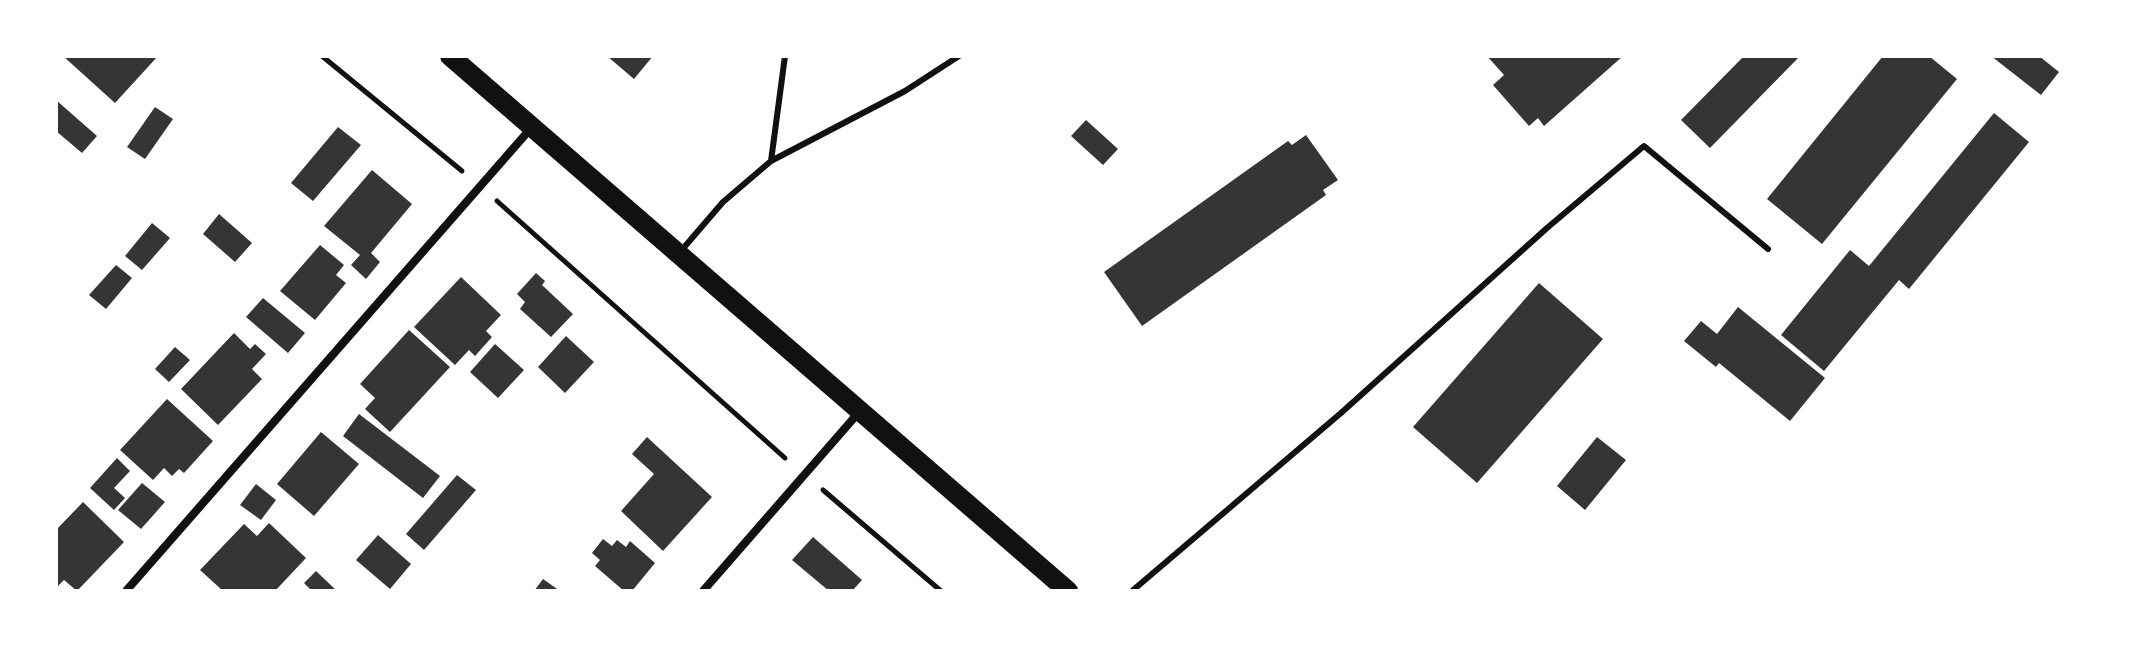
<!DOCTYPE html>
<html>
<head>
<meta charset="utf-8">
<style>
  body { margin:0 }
  #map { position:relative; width:2136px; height:647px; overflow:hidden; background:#fff; font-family:Montserrat,sans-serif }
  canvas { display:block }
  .frame { position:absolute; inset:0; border:58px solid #fff; pointer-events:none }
</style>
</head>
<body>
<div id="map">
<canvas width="2136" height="647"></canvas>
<div class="frame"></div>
</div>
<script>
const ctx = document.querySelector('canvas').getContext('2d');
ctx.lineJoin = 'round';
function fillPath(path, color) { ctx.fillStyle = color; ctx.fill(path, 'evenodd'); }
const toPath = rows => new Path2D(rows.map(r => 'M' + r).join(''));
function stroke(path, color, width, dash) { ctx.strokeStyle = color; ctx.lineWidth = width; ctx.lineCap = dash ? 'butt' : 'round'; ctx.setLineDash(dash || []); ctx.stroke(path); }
fillPath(toPath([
  [63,56,158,56,115,103],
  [607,56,653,56,634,79],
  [1487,56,1623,56,1544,126,1538,118,1529,126,1493,85,1504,75],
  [1744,56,1800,56,1710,148,1681,120],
  [1883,56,1929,56,1957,79,1822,244,1767,199],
  [1991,56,2039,56,2059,72,2041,95],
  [56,100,97,136,82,153,56,131],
  [155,107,173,119,145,159,127,147],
  [1994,113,2029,142,1909,289,1899,280,1824,371,1781,335,1850,250,1869,266],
  [1086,120,1118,149,1103,165,1071,136],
  [338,127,361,145,313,201,291,183],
  [1306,135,1338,180,1323,190,1326,195,1142,326,1104,272,1288,141,1292,145],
  [372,170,412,204,371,253,380,262,366,279,351,265,360,255,324,226],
  [219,214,252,243,235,262,203,234],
  [152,223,170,238,142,270,125,256],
  [320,245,344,265,336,275,346,283,315,320,280,291],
  [116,265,132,278,106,309,89,295],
  [536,273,545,281,542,285,573,314,551,337,520,309,525,302,517,294],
  [461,277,501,315,486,331,492,337,475,356,469,350,455,365,414,327],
  [1539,283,1603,339,1477,483,1413,427],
  [263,298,305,333,288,353,246,317],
  [1738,307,1825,378,1790,421,1719,363,1716,367,1684,341,1701,321,1717,334],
  [409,330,450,367,390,432,365,409,375,398,360,384],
  [234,333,250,349,255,344,266,354,252,369,262,379,218,425,181,389],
  [566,336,594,362,565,393,538,367],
  [495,344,524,370,498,398,470,372],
  [175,347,190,360,169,382,155,369],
  [167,399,213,441,184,473,179,469,172,476,164,468,153,480,120,450],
  [359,414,440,476,423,498,343,436],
  [321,432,359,464,314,516,277,484],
  [647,437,712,497,663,551,621,511,654,474,632,454],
  [1597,437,1626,460,1585,510,1557,486],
  [117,458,130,471,114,488,125,498,114,510,90,488],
  [457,475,476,490,424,550,406,534],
  [142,483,165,502,141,529,118,510],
  [256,484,276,500,261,520,240,505],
  [83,502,124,542,77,591,64,580,56,588,56,530],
  [269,523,306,558,275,591,223,591,200,570,244,524,257,536],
  [378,535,411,564,390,589,356,560],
  [813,537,862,580,852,591,829,591,792,560],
  [603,539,612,546,617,540,626,547,630,541,655,563,632,591,624,591,595,566,600,560,592,553],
  [316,571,337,591,312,591,304,583],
  [543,579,560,591,534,591]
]), '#353535');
stroke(toPath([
  [322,56,462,171],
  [497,201,785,458],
  [823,490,941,591]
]), '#111', 5);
stroke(toPath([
  [771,161,785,56],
  [680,252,723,202,771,161,905,91,959,56],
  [1132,591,1341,413,1547,228,1644,146,1768,249]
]), '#111', 6);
stroke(toPath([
  [126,591,532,127],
  [703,591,860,411]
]), '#111', 8);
stroke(toPath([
  [450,56,1068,591]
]), '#111', 20);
</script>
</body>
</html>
